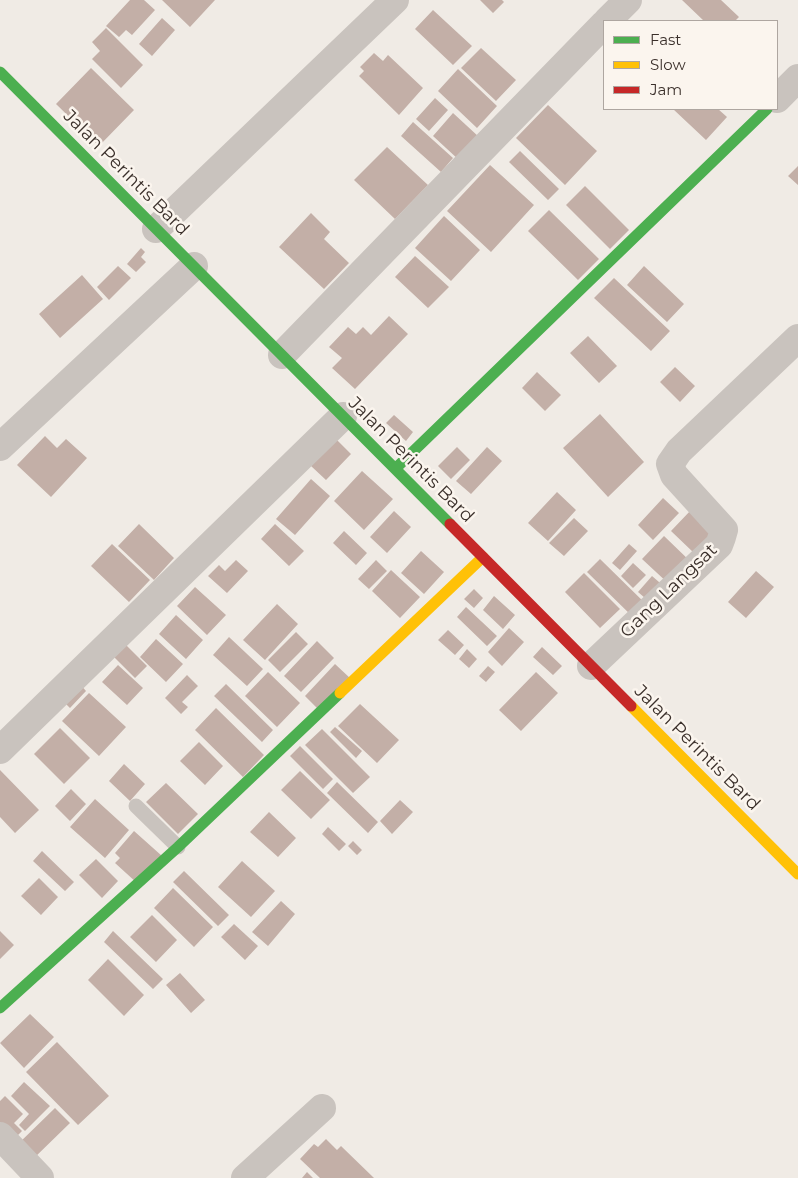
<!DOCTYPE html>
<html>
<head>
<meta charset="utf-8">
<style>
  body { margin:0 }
  #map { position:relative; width:798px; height:1178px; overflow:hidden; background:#f0ebe5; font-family:Montserrat,sans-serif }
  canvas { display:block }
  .legend { position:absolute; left:603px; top:20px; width:175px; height:90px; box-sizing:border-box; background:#fbf5ee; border:1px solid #aea6a0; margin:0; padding:6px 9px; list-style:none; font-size:15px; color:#3b302b }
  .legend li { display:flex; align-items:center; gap:10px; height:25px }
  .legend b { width:25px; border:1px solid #aea6a0 }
</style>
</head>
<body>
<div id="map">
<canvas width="798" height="1178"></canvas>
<ul class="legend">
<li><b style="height:6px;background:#4caf50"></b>Fast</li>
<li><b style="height:6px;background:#ffc107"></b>Slow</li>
<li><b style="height:6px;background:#c62828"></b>Jam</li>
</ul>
</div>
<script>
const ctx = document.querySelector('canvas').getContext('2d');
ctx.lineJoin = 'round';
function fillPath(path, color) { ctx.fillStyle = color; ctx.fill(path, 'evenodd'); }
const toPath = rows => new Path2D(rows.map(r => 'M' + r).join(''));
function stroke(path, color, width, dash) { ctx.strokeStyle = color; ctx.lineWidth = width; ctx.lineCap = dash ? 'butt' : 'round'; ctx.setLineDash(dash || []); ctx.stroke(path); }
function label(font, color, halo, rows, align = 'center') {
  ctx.font = font + ' Montserrat,sans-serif'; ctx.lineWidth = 5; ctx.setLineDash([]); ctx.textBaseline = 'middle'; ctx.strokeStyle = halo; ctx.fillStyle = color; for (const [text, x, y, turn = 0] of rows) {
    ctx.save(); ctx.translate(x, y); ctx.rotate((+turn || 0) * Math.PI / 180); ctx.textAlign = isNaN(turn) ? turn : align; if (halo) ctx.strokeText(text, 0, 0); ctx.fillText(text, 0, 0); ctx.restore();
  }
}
fillPath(toPath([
  [130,0,144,0,155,10,132,35,126,30,119,37,106,26],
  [162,0,215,0,190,27],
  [480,0,502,0,504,2,493,13],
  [682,0,721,0,739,17,735,21,704,21],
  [433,10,472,46,453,65,415,29],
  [162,18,175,30,152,56,139,44],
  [106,28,143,65,121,88,92,59,100,51,92,42],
  [481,48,516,80,496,101,461,68],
  [374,53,383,61,388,55,423,88,399,115,359,76,364,71,360,67],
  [91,68,134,110,99,146,56,104],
  [458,69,497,106,477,128,438,91],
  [435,98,448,110,429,131,416,119],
  [548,105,597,151,565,185,516,138],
  [673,109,718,109,727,117,706,140],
  [453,113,479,137,459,160,433,136],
  [413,122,453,158,441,172,401,136],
  [387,147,428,185,395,219,354,180],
  [520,151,559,189,548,200,509,162],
  [490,165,534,205,491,252,447,211],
  [798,166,798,185,788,176],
  [585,186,629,230,610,249,566,205],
  [549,210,599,259,578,280,528,231],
  [311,213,330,232,324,239,349,263,324,289,279,247],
  [444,216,480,250,451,281,415,248],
  [141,248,145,252,141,257,146,262,136,272,127,264],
  [415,256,449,287,428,308,395,277],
  [118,266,131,278,109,300,97,287],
  [644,266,684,304,667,322,627,285],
  [82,275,103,299,60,338,39,314],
  [614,278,670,331,651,351,594,298],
  [389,316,408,334,355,389,332,368,342,358,329,347,348,327,356,334,363,327,371,335],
  [588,336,617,366,599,383,570,353],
  [675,367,695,386,680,402,660,382],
  [537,372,561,395,545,411,522,388],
  [600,414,644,462,608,497,563,448],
  [394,415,413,432,406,441,386,423],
  [45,436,57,448,66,439,87,458,51,497,17,465],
  [336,439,351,454,326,480,311,466],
  [457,447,470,460,451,479,438,466],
  [487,447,502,461,471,494,456,481],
  [362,471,393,499,364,530,334,501],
  [311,479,330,496,295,535,276,519],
  [557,492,576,510,548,541,528,523],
  [663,498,679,513,653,540,638,525],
  [691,510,714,532,694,553,671,531],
  [394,511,411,527,387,553,370,537],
  [574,518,588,531,564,556,549,543],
  [139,524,174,558,154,580,118,546],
  [275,524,304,551,289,566,261,539],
  [344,531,367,553,356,565,333,543],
  [664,536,692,563,670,585,642,559],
  [112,544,150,580,129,602,91,566],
  [629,544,637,551,620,570,612,563],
  [421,551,444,572,424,594,401,573],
  [600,559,649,607,636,620,587,572],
  [236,560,248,571,227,593,208,576,219,565,225,571],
  [376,560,387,571,369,589,358,579],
  [633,563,646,575,633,588,621,576],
  [391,570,420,597,400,618,372,591],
  [756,571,774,587,746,618,728,602],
  [584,573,620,609,600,628,565,592],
  [652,576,666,588,652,604,638,592],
  [195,587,226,615,207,635,177,606],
  [474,589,483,598,474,608,464,599],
  [494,596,515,615,503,629,483,610],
  [277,604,298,624,265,660,243,640],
  [466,607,497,636,487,646,457,617],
  [176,615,203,640,186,659,159,634],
  [509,628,524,642,502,666,488,652],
  [448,630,464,645,455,655,438,640],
  [296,632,308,644,280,672,268,660],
  [229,637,263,669,247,686,213,655],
  [156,639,183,664,166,682,140,657],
  [317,641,334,658,301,692,284,676],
  [123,642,147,666,135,678,112,655],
  [542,647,562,666,553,675,533,657],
  [467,649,477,659,469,668,459,659],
  [335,664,351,679,320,711,305,696],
  [118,665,143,688,127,705,102,682],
  [488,666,495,672,486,682,479,676],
  [268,672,300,703,277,727,245,696],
  [536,672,558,693,521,731,499,710],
  [187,675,198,686,182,702,188,707,181,714,165,698],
  [79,683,86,691,70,708,63,701],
  [226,684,273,730,262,742,214,696],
  [89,693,126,727,99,756,62,721],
  [360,704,399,740,377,763,338,726],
  [216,708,264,755,243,777,195,730],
  [335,727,362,751,356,758,330,732],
  [60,728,90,758,64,784,34,754],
  [322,729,370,777,353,793,305,745],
  [199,742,223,766,205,785,180,761],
  [300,746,333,779,323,789,290,756],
  [124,764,145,784,130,801,109,781],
  [0,770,39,810,15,833,0,817],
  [300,771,330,800,311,819,281,790],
  [337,782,378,822,368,833,327,793],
  [166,783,198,814,178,834,146,802],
  [71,789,86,804,70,821,55,806],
  [95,799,129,830,105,858,70,827],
  [400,800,413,812,392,834,380,821],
  [269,812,296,838,278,857,250,832],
  [328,827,346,844,339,851,322,834],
  [134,831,162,856,137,883,115,863,120,858,115,853],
  [353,841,362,850,357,855,348,846],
  [42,851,74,882,65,891,33,861],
  [96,859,118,881,102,898,79,875],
  [242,861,275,891,251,917,218,887],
  [184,871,229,915,218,926,173,882],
  [39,878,58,897,41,915,21,896],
  [173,888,213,927,194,947,154,908],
  [281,901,295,914,268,946,252,932],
  [152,915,177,940,156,962,130,937],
  [234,924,258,946,245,960,221,937],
  [0,931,14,945,0,959],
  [113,931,163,979,153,989,104,942],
  [108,959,144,995,124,1016,88,980],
  [180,973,205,1000,191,1013,166,985],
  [30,1014,54,1037,24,1068,0,1043],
  [57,1042,109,1096,78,1125,26,1072],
  [24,1082,50,1106,25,1131,19,1125,29,1114,11,1096],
  [5,1096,23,1114,14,1123,22,1131,11,1142,0,1131,0,1101],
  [55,1108,70,1123,31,1161,16,1146],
  [326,1139,337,1150,341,1146,374,1178,320,1178,300,1159,314,1144,318,1147],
  [307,1172,313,1178,302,1178]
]), '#c3afa7');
stroke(toPath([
  [136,806,178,847]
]), '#c9c3be', 15);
stroke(toPath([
  [607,21,628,0],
  [777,99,798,78],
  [156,229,395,0],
  [282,355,604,24],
  [0,447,194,266],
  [591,666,719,545,722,537,724,530,674,475,670,464,679,451,798,338],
  [0,750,343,416],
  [0,1136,40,1178],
  [245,1178,322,1108]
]), '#c9c3be', 28);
stroke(toPath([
  [0,72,450,524],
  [395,469,767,109],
  [0,1008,178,847,340,693]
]), '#4caf50', 11);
stroke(toPath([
  [340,693,483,557],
  [631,706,798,874]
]), '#ffc107', 11);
stroke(toPath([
  [450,524,631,706]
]), '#c62828', 11);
label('18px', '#3b302b', '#fbf5ee', [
  ["Jalan Perintis Bard",126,173,45],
  ["Jalan Perintis Bard",411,460,45],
  ["Gang Langsat",669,591,-44],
  ["Jalan Perintis Bard",697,748,45]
]);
</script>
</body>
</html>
